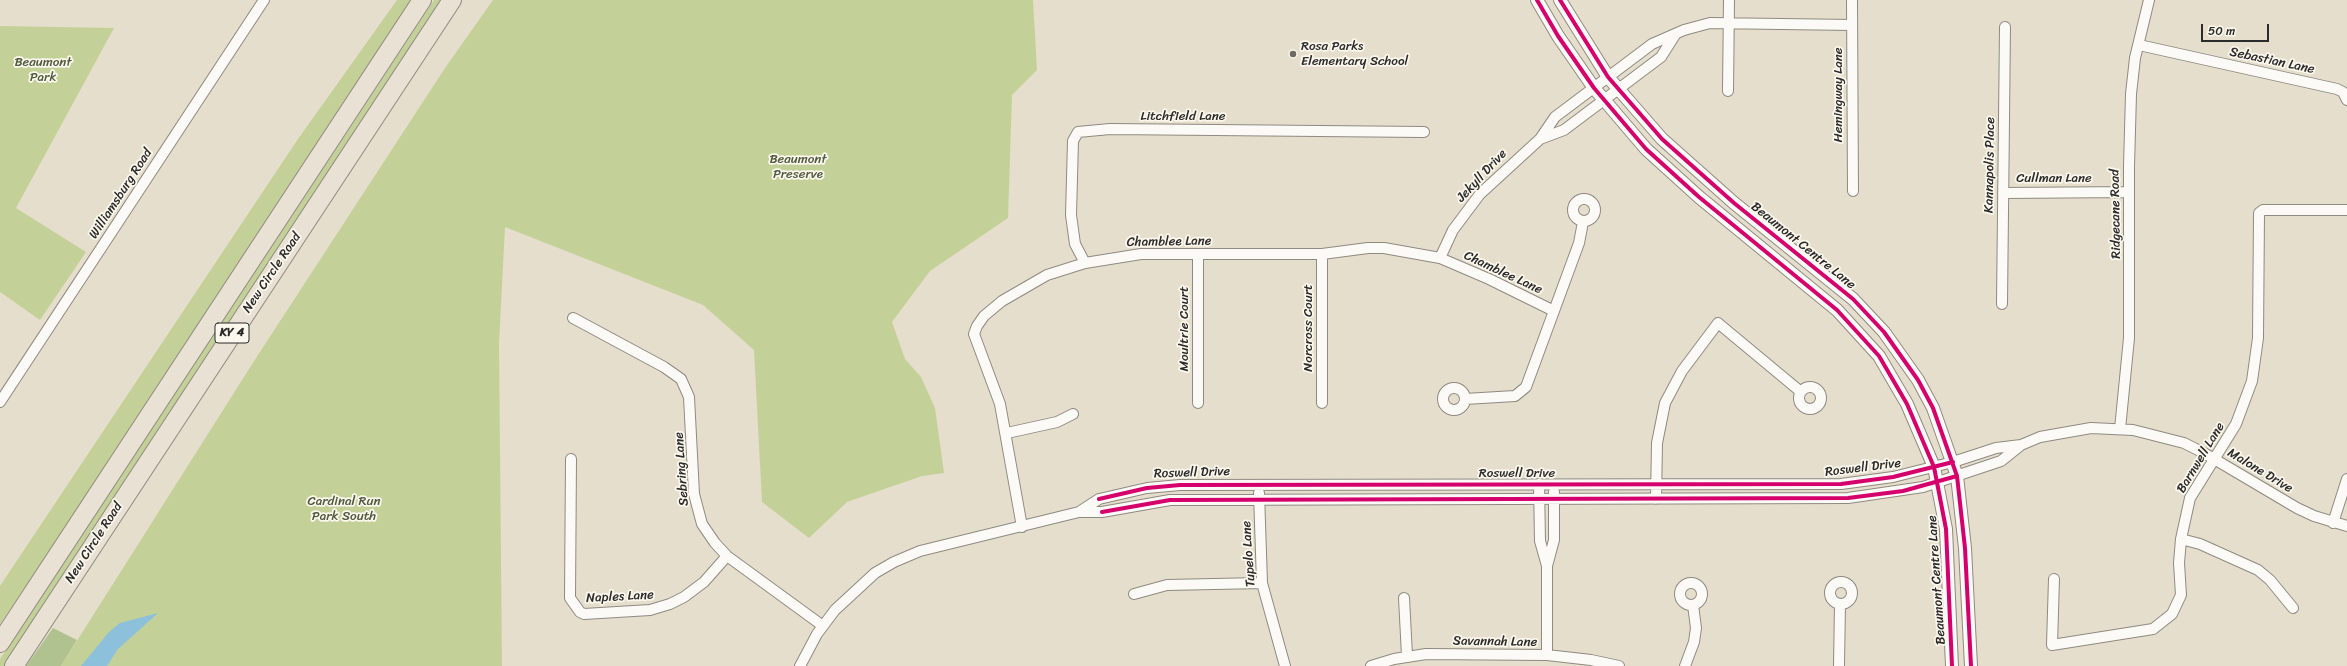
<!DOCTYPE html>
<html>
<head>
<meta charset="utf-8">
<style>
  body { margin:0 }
  #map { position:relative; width:2347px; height:666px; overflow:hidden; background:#e6decc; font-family:Sriracha,sans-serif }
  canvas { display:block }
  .scale { position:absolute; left:2201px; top:24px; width:68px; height:18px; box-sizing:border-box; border:2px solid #2b2b2b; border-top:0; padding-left:5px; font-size:12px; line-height:14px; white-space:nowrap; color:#2b2b2b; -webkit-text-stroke:3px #fbf7ec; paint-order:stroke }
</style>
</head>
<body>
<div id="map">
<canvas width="2347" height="666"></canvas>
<div class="scale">50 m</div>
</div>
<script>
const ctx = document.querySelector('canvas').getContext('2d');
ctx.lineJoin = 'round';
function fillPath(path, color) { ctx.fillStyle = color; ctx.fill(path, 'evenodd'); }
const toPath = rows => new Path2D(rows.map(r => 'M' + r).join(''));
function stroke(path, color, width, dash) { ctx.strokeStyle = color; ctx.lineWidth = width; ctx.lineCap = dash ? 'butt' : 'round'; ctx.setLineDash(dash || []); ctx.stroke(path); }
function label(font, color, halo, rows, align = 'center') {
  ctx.font = font + ' Sriracha,sans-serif'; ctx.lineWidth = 3.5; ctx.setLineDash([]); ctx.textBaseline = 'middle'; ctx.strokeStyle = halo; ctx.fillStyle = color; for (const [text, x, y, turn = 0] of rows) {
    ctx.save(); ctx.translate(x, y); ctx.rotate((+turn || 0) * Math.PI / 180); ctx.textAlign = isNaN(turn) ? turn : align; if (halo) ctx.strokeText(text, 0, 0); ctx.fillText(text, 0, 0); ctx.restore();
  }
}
fillPath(toPath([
  [397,0,413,0,58,540,0,624,0,586,298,139],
  [434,0,446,0,7,666,0,666,0,659],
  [493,0,1033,0,1037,70,1012,95,1008,218,930,271,892,322,905,359,921,377,935,408,944,473,922,476,847,502,809,538,762,502,754,350,703,305,505,227,499,343,502,666,61,666,256,358,445,68],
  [0,26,114,28,16,208,86,252,40,320,0,292]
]), '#c3d198');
fillPath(toPath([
  [53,628,77,640,61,666,26,666]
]), '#b1c291');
fillPath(toPath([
  [158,613,118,649,107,666,81,666,109,632,120,623]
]), '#8dc0da');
const minor = toPath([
  [1852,0,1853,191],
  [2139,45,2337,89,2343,92,2347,100],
  [1728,91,1729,0],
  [1540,139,1564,130,1661,57,1675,35],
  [2003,193,2129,192],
  '1573 210a11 11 0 1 1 22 0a11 11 0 1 1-22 0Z',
  [1198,255,1198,403],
  [1440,258,1453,230,1480,194,1540,139,1555,117,1652,44,1684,30,1710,23,1852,25],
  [1085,263,1075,244,1071,215,1073,141,1078,132,1110,129,1424,132],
  [2002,304,2005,27],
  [573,318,664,367,681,379,689,397,694,494,702,524,715,543,727,556,823,626],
  '1799 398a11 11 0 1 1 22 0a11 11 0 1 1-22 0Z',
  '1443 399a11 11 0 1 1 22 0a11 11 0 1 1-22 0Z',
  [1465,399,1515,396,1526,387,1579,243,1583,222],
  [0,402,264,0],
  [1322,403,1322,254],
  [2120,429,2129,338,2129,166,2131,94,2135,58,2149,0],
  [1007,433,1057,422,1073,414],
  [571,459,570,598,580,612,584,614,650,610,670,604,684,597,704,582,727,556],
  [1539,484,1540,541,1547,566],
  [1259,493,1262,583,1285,666],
  [1656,499,1657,443,1665,403,1682,371,1718,323,1801,392],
  [1079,512,1099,499,1147,488,1180,485,1841,484,1893,477,1953,462,1996,448,2021,445],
  [2333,523,2347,479],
  [1022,527,1000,404,974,334,977,326,984,316,1002,301,1047,275,1085,263,1141,254,1322,254,1368,248,1384,248,1440,258,1489,279,1552,310],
  [2181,539,2200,544,2258,570,2270,580,2293,608],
  [2054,579,2052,645,2153,629,2172,614,2181,595,2179,563,2181,539,2190,498,2236,424,2252,381,2258,338,2259,213,2263,210,2347,210],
  '1830 593a11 11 0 1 1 22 0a11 11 0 1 1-22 0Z',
  '1680 594a11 11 0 1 1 22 0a11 11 0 1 1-22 0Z',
  [1134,594,1167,585,1262,583],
  [1404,598,1407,656],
  [1547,655,1547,566,1554,540,1554,492],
  [800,666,817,634,835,610,875,573,894,562,920,551,1079,512,1102,512,1170,500,1848,498,1923,487,2001,461,2021,445,2040,437,2091,428,2133,430,2184,443,2204,453,2297,508,2314,516,2347,526],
  [1371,666,1394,659,1426,654,1547,655,1591,660,1619,666],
  [1685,666,1694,642,1696,628,1693,605],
  [1839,666,1840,604]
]);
const tertiary = toPath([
  [1537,0,1558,36,1594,88,1646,149,1699,197,1837,310,1879,356,1907,404,1934,467,1946,529,1952,666],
  [1560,0,1608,77,1662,139,1734,203,1853,299,1884,332,1918,380,1933,408,1957,476,1965,548,1971,666]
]);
const motorway = toPath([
  [0,643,422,0],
  [14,666,452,0]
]);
stroke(minor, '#8f8a81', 12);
stroke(tertiary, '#8f8a81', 14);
stroke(motorway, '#8f8a81', 20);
stroke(minor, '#fbfaf7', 10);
stroke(tertiary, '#fbfaf7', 12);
stroke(motorway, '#eae1d5', 18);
stroke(toPath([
  [1537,0,1558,36,1594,88,1646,149,1699,197,1837,310,1879,356,1907,404,1934,467,1946,529,1952,666],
  [1560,0,1608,77,1662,139,1734,203,1853,299,1884,332,1918,380,1933,408,1957,476,1965,548,1971,666],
  [1099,499,1147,488,1180,485,1841,484,1893,477,1953,462],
  [1102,512,1170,500,1848,498,1903,491,1957,476]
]), '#d6006c', 4);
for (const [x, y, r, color] of [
  [1293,54,4,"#6c6a63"]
]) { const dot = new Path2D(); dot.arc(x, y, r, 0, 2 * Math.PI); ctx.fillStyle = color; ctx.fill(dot); stroke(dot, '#fbf7ec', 1.5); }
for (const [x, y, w] of [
  [232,333,34]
]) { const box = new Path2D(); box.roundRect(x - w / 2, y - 10, w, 20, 3); ctx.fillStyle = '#fbf7ec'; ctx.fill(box); stroke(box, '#2b2b2b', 1); }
label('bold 12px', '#2b2b2b', null, [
  ["KY 4",232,333]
]);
label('13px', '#2b2b2b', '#fbf7ec', [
  ["Rosa Parks",1301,47],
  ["Elementary School",1301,62]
], 'left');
label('13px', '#2b2b2b', '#fbf7ec', [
  ["Sebastian Lane",2272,61,12],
  ["Hemingway Lane",1839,95,-90],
  ["Litchfield Lane",1183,117],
  ["Kannapolis Place",1990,165,-89],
  ["Jekyll Drive",1482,176,-47],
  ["Cullman Lane",2054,179],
  ["Williamsburg Road",121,194,-57],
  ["Ridgecane Road",2116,214,-91],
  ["Chamblee Lane",1169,242,-1],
  ["Beaumont Centre Lane",1803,246,39],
  ["New Circle Road",272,273,-56],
  ["Chamblee Lane",1503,273,25],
  ["Norcross Court",1309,328,-90],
  ["Moultrie Court",1185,329,-90],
  ["Barnwell Lane",2201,458,-59],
  ["Roswell Drive",1863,468,-7],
  ["Sebring Lane",682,469,-94],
  ["Malone Drive",2260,471,31],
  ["Roswell Drive",1192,473,-2],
  ["Roswell Drive",1517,474],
  ["New Circle Road",94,543,-57],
  ["Tupelo Lane",1249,554,-94],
  ["Beaumont Centre Lane",1937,580,-94],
  ["Naples Lane",620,597,-3],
  ["Savannah Lane",1495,642,1]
]);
label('13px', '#505a3f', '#fbf7ec', [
  ["Beaumont",43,63],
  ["Park",43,78],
  ["Beaumont",798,160],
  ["Preserve",798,175],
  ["Cardinal Run",344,502],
  ["Park South",344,517]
]);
</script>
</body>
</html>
